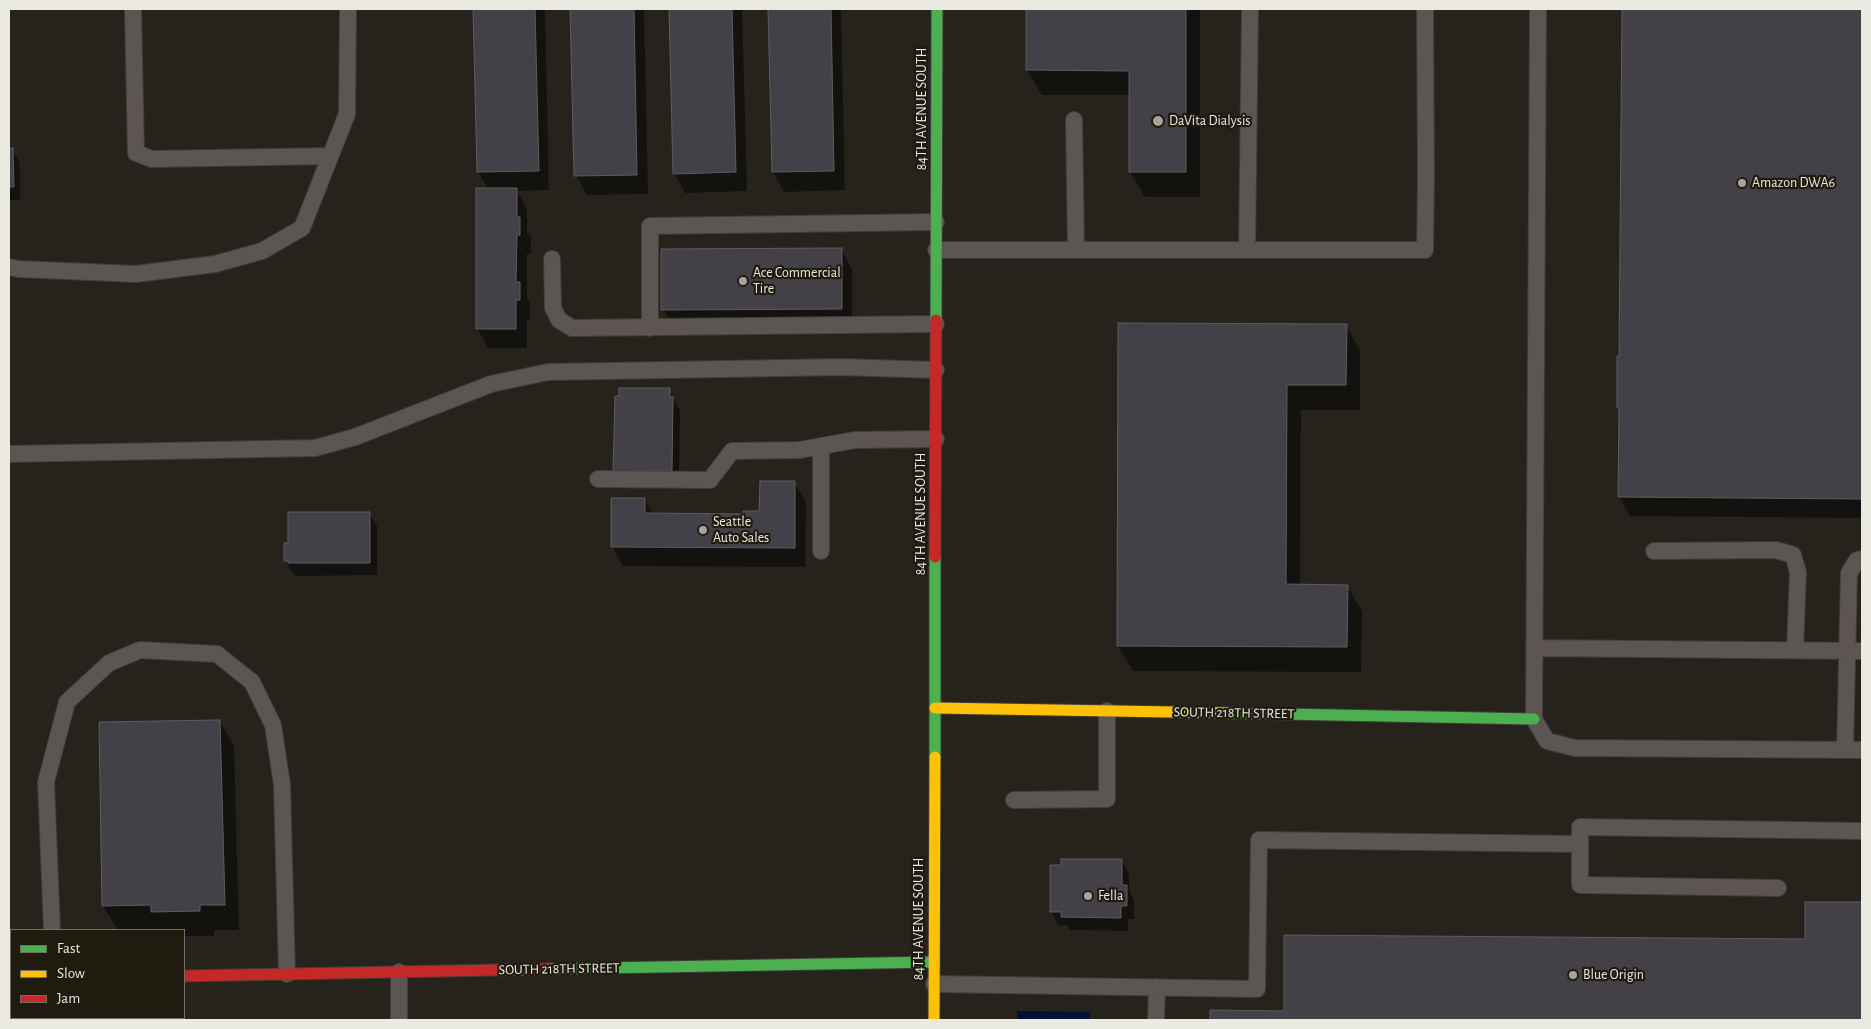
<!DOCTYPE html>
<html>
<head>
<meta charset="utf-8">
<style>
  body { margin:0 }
  #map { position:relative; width:1871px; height:1029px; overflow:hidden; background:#25231c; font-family:"Alegreya Sans",sans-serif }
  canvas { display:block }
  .frame { position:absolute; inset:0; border:10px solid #ebeae1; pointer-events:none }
  .legend { position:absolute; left:10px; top:929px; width:175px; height:90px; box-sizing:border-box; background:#1f1c0f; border:1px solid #716e63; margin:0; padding:6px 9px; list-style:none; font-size:15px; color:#ebeae1 }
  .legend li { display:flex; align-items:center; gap:10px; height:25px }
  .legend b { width:25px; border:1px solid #716e63 }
</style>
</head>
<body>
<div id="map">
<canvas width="1871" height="1029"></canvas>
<div class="frame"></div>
<ul class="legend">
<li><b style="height:6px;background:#4caf50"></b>Fast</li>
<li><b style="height:6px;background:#ffc107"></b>Slow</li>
<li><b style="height:6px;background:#c62828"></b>Jam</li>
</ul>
</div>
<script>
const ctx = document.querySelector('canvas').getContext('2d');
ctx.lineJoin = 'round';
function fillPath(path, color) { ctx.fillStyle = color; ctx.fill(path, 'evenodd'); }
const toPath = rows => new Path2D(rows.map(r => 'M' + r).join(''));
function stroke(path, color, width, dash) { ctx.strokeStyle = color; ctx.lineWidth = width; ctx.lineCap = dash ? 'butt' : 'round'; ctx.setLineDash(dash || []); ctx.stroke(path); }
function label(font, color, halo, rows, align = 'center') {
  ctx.font = font + ' "Alegreya Sans",sans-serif'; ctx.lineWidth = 4.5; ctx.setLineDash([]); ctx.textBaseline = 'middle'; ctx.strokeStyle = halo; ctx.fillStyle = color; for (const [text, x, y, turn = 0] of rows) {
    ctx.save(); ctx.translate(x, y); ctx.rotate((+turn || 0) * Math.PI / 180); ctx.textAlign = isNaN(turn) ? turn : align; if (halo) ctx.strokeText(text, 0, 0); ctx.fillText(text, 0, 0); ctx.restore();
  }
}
fillPath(toPath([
  [1017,1011,1090,1012,1090,1020,1017,1020]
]), '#031232');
fillPath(toPath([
  [474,9,545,9,549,190,517,191,527,209,527,232,531,237,531,254,527,254,527,297,530,303,530,320,527,320,527,348,488,348,477,328,488,189,478,172],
  [572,9,644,9,648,194,587,195,576,175],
  [670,9,742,9,747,191,685,193,674,173],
  [769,9,841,9,845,190,784,192,773,172],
  [1027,9,1200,9,1200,197,1145,197,1130,172,1130,95,1042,95,1027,70],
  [1624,9,1862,9,1862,518,1630,516,1619,496,1620,411,1618,408,1621,358],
  [9,150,12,150,20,163,20,200,9,200],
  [841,249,852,269,852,328,674,329,663,309],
  [1120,324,1346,325,1360,351,1360,410,1301,410,1300,586,1347,586,1362,611,1361,672,1133,671,1118,646],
  [669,390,680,411,679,484,622,484,615,470],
  [794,483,806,502,805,567,623,566,612,546,644,499,653,514,744,515,761,513],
  [369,513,377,526,377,575,297,576,293,574,286,561,286,544],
  [220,721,234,746,239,930,214,930,214,936,184,936,184,930,118,930,103,906],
  [1121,860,1129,874,1129,891,1134,900,1134,919,1128,919,1128,931,1070,930,1067,925,1059,925,1051,912,1051,866],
  [1807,903,1862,903,1862,1020,1211,1020,1211,1012,1285,1012,1806,940]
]), '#0007');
const building = toPath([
  [473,9,535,9,539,171,477,172,473,9],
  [570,9,634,9,637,175,574,176,570,9],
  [669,9,732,9,736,172,673,174,669,9],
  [768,9,831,9,834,171,772,172,768,9],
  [1026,9,1186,9,1186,172,1129,172,1129,71,1026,70,1026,9],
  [1622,9,1862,9,1862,499,1618,497,1619,408,1617,408,1617,356,1619,356,1622,9],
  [13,148,14,187,9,187,9,149,13,148],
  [476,188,517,188,517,217,520,217,520,235,517,235,516,282,520,282,520,300,516,300,516,329,476,329,476,188],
  [842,248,842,309,661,310,661,249,842,248],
  [1118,323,1347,324,1346,385,1287,385,1286,584,1348,585,1347,647,1117,646,1118,323],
  [619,388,670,388,670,397,673,397,672,471,613,471,615,396,619,396,619,388],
  [760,481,795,481,795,548,611,547,611,498,645,498,645,513,743,514,743,511,759,511,760,481],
  [288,512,370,512,370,563,288,563,288,561,284,561,284,543,288,543,288,512],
  [220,720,225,905,200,905,200,911,151,912,151,905,102,906,99,722,220,720],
  [1061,859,1122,859,1122,885,1127,885,1127,906,1121,906,1121,918,1061,917,1061,912,1050,912,1050,865,1061,865,1061,859],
  [1805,902,1862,902,1862,1020,1210,1020,1210,1010,1284,1011,1284,935,1805,939,1805,902]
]);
fillPath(building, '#434147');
stroke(building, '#5e5d5d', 1);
const lane = toPath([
  [133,9,136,153,152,159,330,156],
  [1538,9,1534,719,1547,741,1575,748,1862,750],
  [1074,120,1076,250],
  [936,250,1425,250,1426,174,1425,9],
  [1247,250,1250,9],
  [552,259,553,308,559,320,572,328,936,324],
  [9,267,19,269,136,274,215,264,262,251,302,228,347,114,348,9],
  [650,328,650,226,936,222],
  [9,454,315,448,355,437,491,384,548,372,841,367,936,370],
  [598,479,710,480,732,451,799,450,855,440,936,439],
  [821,551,821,446],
  [1654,551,1776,550,1793,555,1798,572,1795,650],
  [1534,648,1862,651],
  [1845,750,1849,573,1857,560,1862,559],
  [1014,800,1107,799,1107,711],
  [1580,844,1580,827,1862,831],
  [52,930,46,782,67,702,109,663,140,650,217,654,252,682,273,725,282,785,287,974],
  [399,972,399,1020],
  [934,984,1257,989,1259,840,1580,844,1580,885,1778,888],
  [1156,1020,1157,987]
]);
const street = toPath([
  [9,980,11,980]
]);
const fast = toPath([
  [936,320,937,9],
  [1232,713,1534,719],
  [935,757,935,557],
  [548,969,934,962]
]);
const slow = toPath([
  [935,708,1232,713],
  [934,1020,935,757]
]);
const jam = toPath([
  [935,557,936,320],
  [184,976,548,969]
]);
stroke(lane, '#403e38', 18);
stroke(street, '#403e38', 29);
stroke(fast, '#403e38', 13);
stroke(slow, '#403e38', 13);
stroke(jam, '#403e38', 13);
stroke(lane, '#5c5553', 16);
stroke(street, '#5c5553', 28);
stroke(fast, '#4caf50', 11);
stroke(slow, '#ffc107', 11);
stroke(jam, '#c62828', 11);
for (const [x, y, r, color] of [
  [1158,121,6,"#a6a49c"],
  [1742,183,5,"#a6a49c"],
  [743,281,5,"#a6a49c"],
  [703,530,5,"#a6a49c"],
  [1088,896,5,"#a6a49c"],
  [1573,975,5,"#a6a49c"]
]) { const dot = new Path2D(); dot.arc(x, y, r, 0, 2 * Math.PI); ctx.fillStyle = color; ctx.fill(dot); stroke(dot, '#1f1c0f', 2); }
label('14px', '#ebeae1', '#1f1c0f', [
  ["84TH AVENUE SOUTH",922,109,-90],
  ["84TH AVENUE SOUTH",921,514,-90],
  ["SOUTH 218TH STREET",1234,713,1],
  ["84TH AVENUE SOUTH",919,919,-90],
  ["SOUTH 218TH STREET",559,969,-1]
]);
label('14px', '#ebeae1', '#1f1c0f', [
  ["DaVita Dialysis",1169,121],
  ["Amazon DWA6",1752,183],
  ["Ace Commercial",753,273],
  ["Tire",753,289],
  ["Seattle",713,522],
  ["Auto Sales",713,538],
  ["Fella",1098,896],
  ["Blue Origin",1583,975]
], 'left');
</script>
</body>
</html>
